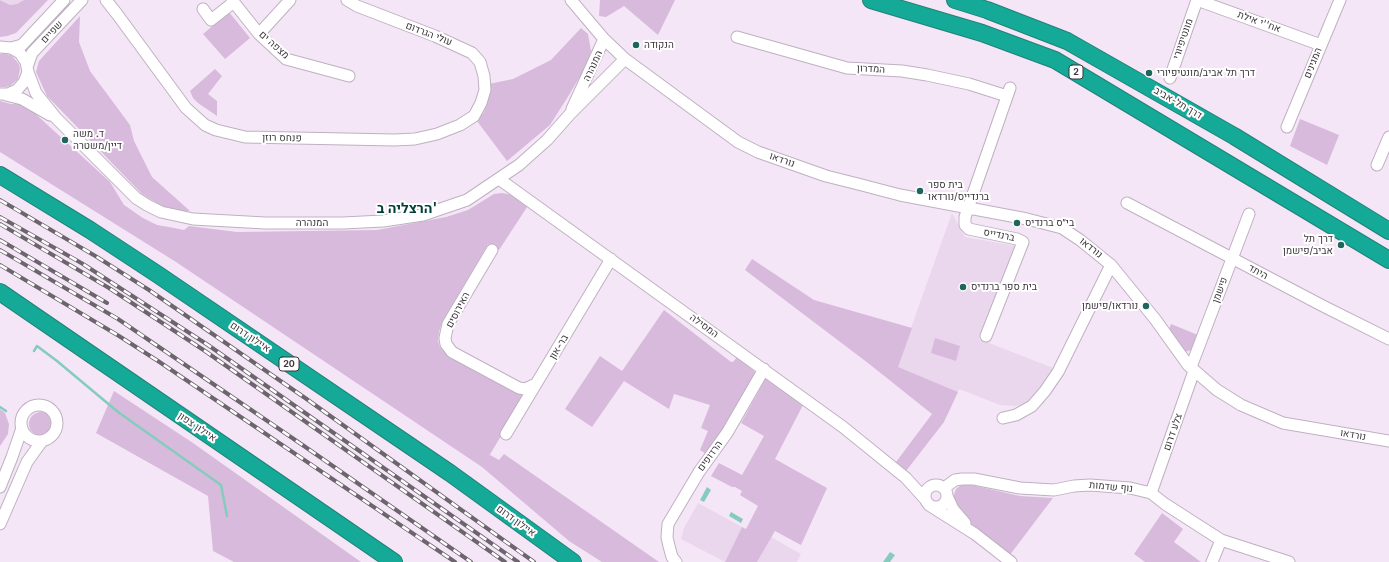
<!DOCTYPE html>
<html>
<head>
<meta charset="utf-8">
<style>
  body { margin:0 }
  canvas { display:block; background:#f4e6f6 }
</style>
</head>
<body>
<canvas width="1389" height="562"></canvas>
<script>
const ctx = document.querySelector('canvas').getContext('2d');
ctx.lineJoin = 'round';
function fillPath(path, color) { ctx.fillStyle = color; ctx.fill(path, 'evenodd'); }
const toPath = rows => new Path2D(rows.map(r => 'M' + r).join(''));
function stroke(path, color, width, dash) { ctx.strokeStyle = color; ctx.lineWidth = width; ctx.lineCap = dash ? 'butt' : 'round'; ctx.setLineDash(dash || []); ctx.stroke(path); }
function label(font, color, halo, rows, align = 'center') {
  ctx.font = font + ' Inter,Heebo,sans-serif'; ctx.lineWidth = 4; ctx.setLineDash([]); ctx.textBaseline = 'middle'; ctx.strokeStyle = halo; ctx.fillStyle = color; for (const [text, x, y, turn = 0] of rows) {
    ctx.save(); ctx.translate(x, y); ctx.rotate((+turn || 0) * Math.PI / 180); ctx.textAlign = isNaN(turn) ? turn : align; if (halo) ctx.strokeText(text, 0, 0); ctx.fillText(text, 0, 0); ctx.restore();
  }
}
fillPath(toPath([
  [1,0,24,0,17,4,9,5],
  [952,213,965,237,1016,246,979,339,1053,368,1040,389,1028,404,1015,406,1000,405,959,389,958,392,897,367],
  [698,503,742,527,725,562,681,539,684,528],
  [771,537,801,554,797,562,757,562]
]), '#ebd7ed');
fillPath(toPath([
  [0,0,10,5,17,4,24,0,48,0,16,33,7,36,0,37],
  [600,0,675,0,658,35,624,6,606,17,599,16],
  [229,12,250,38,225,59,203,34],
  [80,16,79,42,90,71,130,125,134,141,152,177,190,211,180,211,163,207,142,194,47,96,36,72,39,61],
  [581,28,588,34,591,51,585,68,569,95,550,125,507,161,477,121,484,112,488,98,489,84,513,79,551,60],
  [0,54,7,54,12,56,19,64,20,69,18,79,10,86,5,87,0,87],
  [215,69,222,76,208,94,217,101,217,116,198,103,193,98,190,91],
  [0,101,11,104,19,104,29,108,110,182,124,205,143,218,157,225,169,227,184,230,189,226,237,232,377,230,446,217,468,210,494,194,502,193,518,196,529,204,499,250,488,244,442,322,439,332,438,341,440,347,456,361,525,396,489,456,490,455,499,460,504,454,659,562,602,562,569,541,482,467,176,262,0,152],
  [1300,119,1339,135,1327,165,1290,146],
  [752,259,814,300,912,328,898,367,958,392,944,422,906,471,896,462,932,414,868,363,745,270],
  [664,310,731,362,733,362,737,357,755,372,755,375,708,455,700,450,708,431,701,428,710,405,674,394,669,409,624,381,592,427,565,409,600,356,622,371],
  [1171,324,1198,335,1191,350,1185,352,1168,332],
  [935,338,960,346,956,361,931,353],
  [766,378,772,379,803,405,775,459,827,488,801,545,775,531,757,562,725,562,742,527,746,529,758,506,740,495,742,491,735,487,732,487,711,476,719,463,742,475,764,436,741,423],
  [114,391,193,443,361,562,234,562,213,551,208,496,96,433],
  [0,409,5,413,9,424,8,434,0,446],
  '29 424a12 12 0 1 1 24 0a12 12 0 1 1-24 0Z',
  [967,484,1020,496,1053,498,1009,556,971,525,958,512,954,502,954,495,956,489,961,485],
  [1162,513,1183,529,1174,542,1201,562,1145,562,1134,554]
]), '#d8badc');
fillPath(toPath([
  [707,487,711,490,704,502,700,500],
  [731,512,743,519,741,523,729,516],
  [890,552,895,555,890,562,883,562]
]), '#85ccbf');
stroke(toPath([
  [34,351,37,346,57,361,118,412,221,485,227,516],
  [0,407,6,411]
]), '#85ccbf', 2.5);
const minor = toPath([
  [106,0,117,14,186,108,205,125,216,130,245,137,395,140,415,139,437,134,460,125,474,116,481,103,485,90,484,76,480,62,472,53,435,36,357,6,347,0],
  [232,0,259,34,286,59,349,76],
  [571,0,604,39,625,59,738,142,758,152,826,176,858,184,900,195,1027,219,1062,228,1080,240,1111,265,1155,319,1188,365,1217,390,1241,405,1283,423,1389,441],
  [1197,0,1321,45],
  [203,9,211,20,234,2],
  [259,34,290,0],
  [737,37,847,68,902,71,927,75,969,84,1007,96],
  [0,47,11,48,20,53,26,62,28,72,24,82,17,90,8,94,0,94],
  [11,48,22,45,64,0],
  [27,67,32,53,82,0],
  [28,72,36,93,56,118,136,198,147,205,161,212,193,219,265,223,343,223,383,221,423,215,467,200,519,165,547,140,570,114,625,59],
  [1170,78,1197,0],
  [6,95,22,99,50,115],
  [572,109,604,39],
  [1287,127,1340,0],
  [1377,165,1389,137],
  [499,179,843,427,906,478,925,499],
  [1127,203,1323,306,1389,339],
  [492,250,448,324,445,338,446,344,452,352,519,388,525,389,536,384],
  [986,336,1023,242,1017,239,969,229,965,225,965,217,1010,88],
  [1191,367,1249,214],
  '21 423a18 18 0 1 1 36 0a18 18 0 1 1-36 0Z',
  [1003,418,1016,415,1032,406,1045,391,1058,372,1111,265],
  [506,434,611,259],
  '925 496a11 11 0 1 1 22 0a11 11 0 1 1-22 0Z',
  [0,487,12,457,22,428],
  [944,488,955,480,962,479,974,479,1020,488,1054,490,1074,486,1090,485,1130,488,1151,493,1165,504,1221,540,1289,562],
  [1151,493,1194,371],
  [947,496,953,509,965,523],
  [929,505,975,534,1011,562],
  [0,524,27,462,42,441],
  [676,562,672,557,669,546,667,537,668,524,699,472,727,433,764,369],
  [1212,562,1221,540]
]);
const highway = toPath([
  [871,0,982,33,1055,60,1389,260],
  [955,0,987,10,1067,41,1234,136,1389,231],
  [0,175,90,230,157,274,450,473,573,562],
  [0,292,394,562]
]);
stroke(minor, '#beb1c0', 13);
stroke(highway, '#238177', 18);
stroke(minor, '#fff', 11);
stroke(highway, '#15a997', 16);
const rail = toPath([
  [0,200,97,257,149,290,308,400,534,562],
  [0,217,83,264,208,345,518,562],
  [0,224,109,288,205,351,505,562],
  [0,240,107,303],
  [0,250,118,319,304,446,471,562],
  [0,265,119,336,158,361,455,562]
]);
stroke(rail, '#6d656e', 4);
stroke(rail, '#fff', 2.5, [8]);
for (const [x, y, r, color] of [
  [636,45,4,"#1e665c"],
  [1149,73,4,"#1e665c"],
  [65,140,4,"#1e665c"],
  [920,191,4,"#1e665c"],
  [1017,223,4,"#1e665c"],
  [1341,245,4,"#1e665c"],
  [963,287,4,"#1e665c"],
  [1146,306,4,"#1e665c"]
]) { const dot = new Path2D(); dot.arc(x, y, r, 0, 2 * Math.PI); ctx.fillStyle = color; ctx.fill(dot); stroke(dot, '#fff', 1.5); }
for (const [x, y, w] of [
  [1076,72,14],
  [289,364,20]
]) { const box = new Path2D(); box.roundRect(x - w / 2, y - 7, w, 14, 3); ctx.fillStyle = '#fff'; ctx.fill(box); stroke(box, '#3c363c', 1); }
label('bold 9px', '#3c363c', null, [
  ["2",1076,72],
  ["20",289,364]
]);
label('10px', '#3c363c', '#fff', [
  ["אח''י אילת",1259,22,20],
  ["שפיים",52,32,-47],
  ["עולי הגרדום",429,34,21],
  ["מונטיפיורי",1183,39,-71],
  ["מצפה ים",274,45,42],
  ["המגינים",1313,63,-68],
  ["המנהרה",593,66,-65],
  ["המדרון",871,69,3],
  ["דרך תל-אביב",1178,103,30],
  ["פנחס רוזן",282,138,1],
  ["נורדאו",782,160,19],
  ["המנהרה",312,223],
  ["ברנדייס",999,235,11],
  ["נורדאו",1091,248,38],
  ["היתד",1258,272,28],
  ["פישמן",1220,290,-70],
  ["האירוסים",458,310,-62],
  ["המסילה",704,326,36],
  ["איילון דרום",250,337,34],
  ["בר-און",559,347,-59],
  ["איילון צפון",197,427,34],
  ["צלע דרום",1173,432,-71],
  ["נורדאו",1353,435,10],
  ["הרדופים",710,456,-54],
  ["נוף שדמות",1111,487,5],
  ["איילון דרום",516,521,36]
]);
label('10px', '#3c363c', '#fff', [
  ["הנקודה",644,45],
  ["דרך תל אביב/מונטיפיורי",1157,73],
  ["ד. משה",73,134],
  ["דיין/משטרה",73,146],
  ["בית ספר",928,185],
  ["ברנדייס/נורדאו",928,197],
  ["בי״ס ברנדיס",1025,223],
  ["דרך תל",1333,239,"right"],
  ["אביב/פישמן",1333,251,"right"],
  ["בית ספר ברנדיס",971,287],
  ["נורדאו/פישמן",1138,306,"right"]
], 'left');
label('bold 14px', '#003f37', '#fff', [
  ["הרצליה ב'",407,209]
]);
</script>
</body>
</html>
